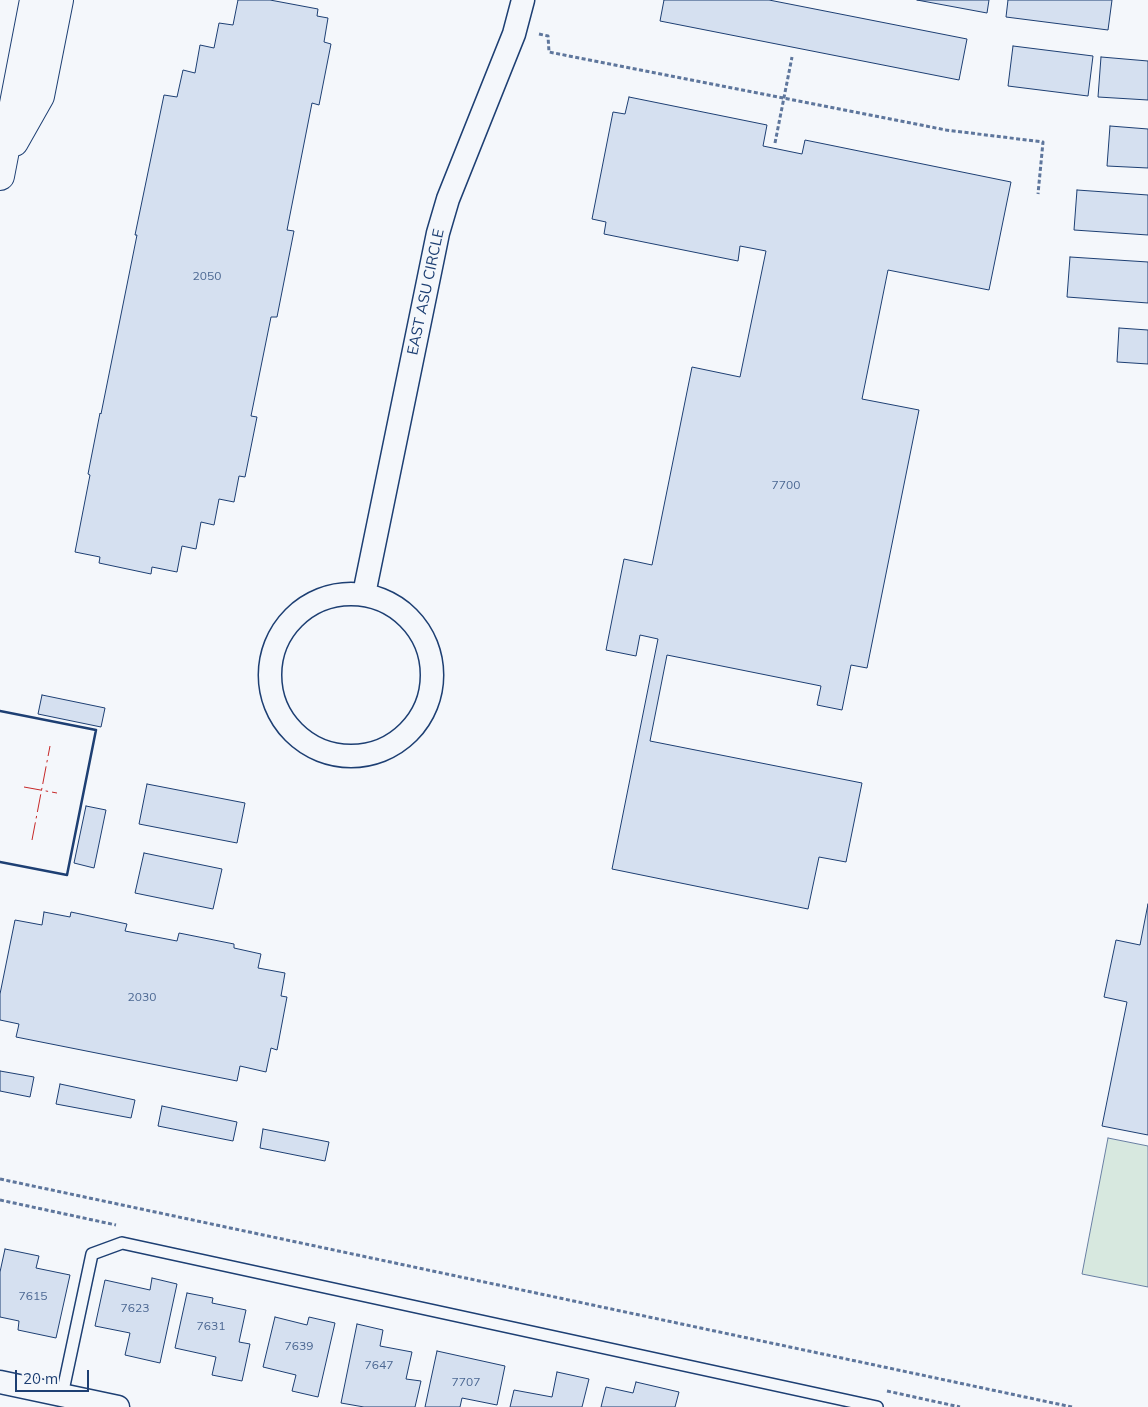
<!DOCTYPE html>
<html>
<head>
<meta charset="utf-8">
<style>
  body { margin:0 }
  #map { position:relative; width:1148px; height:1407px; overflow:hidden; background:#f4f7fb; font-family:Mulish,sans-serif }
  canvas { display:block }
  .scale { position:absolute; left:15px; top:1370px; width:74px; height:22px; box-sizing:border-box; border:2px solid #1d3f73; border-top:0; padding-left:6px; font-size:15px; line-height:18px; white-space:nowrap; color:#1d3f73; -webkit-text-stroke:4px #f4f7fb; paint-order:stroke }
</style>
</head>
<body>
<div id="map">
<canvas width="1148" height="1407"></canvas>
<div class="scale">20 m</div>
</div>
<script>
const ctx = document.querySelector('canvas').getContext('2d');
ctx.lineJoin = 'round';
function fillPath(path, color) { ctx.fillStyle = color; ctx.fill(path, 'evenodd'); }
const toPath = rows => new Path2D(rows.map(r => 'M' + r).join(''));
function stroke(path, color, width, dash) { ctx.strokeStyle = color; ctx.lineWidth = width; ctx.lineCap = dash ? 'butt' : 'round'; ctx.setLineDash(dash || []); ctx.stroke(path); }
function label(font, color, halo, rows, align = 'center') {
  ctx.font = font + ' Mulish,sans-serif'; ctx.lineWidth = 4; ctx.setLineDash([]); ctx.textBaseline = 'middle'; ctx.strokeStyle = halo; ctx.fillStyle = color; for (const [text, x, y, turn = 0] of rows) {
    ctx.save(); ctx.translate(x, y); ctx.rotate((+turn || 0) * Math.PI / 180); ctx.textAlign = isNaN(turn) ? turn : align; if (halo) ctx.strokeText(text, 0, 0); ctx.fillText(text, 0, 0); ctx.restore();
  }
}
const green = toPath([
  [1108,1138,1148,1146,1148,1287,1082,1274,1108,1138]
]);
fillPath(green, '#d7e8df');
stroke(green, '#687fa3', 1);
const building = toPath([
  [238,0,270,0,318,9,317,16,328,18,324,42,331,44,319,105,312,103,287,230,294,231,277,317,271,317,251,416,257,417,245,477,239,476,234,502,219,499,214,525,201,522,196,549,182,546,177,572,152,567,151,574,99,563,100,557,75,552,90,475,88,474,100,413,101,414,137,235,135,235,164,95,177,97,183,70,195,73,200,45,214,48,219,23,233,25,238,0],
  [664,0,769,0,967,39,959,80,660,21,664,0],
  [917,0,989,0,987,13,917,0],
  [1008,0,1112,0,1108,30,1006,17,1008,0],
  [1013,46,1093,56,1088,96,1008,86,1013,46],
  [1101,57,1148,61,1148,100,1098,97,1101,57],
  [629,97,767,125,763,146,802,154,805,140,1011,182,989,290,888,270,862,399,919,410,867,668,851,665,842,710,817,705,821,686,667,655,650,741,862,783,846,862,819,857,808,909,612,869,658,639,640,635,636,656,606,650,624,559,652,565,692,367,740,377,766,251,740,246,738,261,604,234,606,222,592,219,613,112,625,114,629,97],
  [1110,126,1148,129,1148,168,1107,166,1110,126],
  [1077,190,1148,195,1148,235,1074,230,1077,190],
  [1070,257,1148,262,1148,303,1067,297,1070,257],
  [1119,328,1148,330,1148,364,1117,362,1119,328],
  [42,695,105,708,101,727,38,714,42,695],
  [147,784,245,803,237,843,139,824,147,784],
  [86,806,106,810,94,868,74,863,86,806],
  [144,853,222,869,213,909,135,893,144,853],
  [1148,904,1148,1135,1102,1126,1127,1002,1104,997,1116,940,1140,945,1148,904],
  [44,912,70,917,71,912,127,924,125,931,177,941,179,933,234,944,234,948,261,954,258,968,285,973,281,996,287,997,277,1050,271,1048,266,1072,240,1066,237,1081,16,1037,19,1024,0,1020,0,994,15,920,42,925,44,912],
  [0,1071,34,1077,30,1097,0,1091,0,1071],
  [60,1084,135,1100,131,1118,56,1104,60,1084],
  [162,1106,237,1122,233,1141,158,1126,162,1106],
  [263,1129,329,1142,325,1161,260,1148,263,1129],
  [5,1249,39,1256,36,1268,70,1275,56,1338,18,1330,19,1321,0,1317,0,1272,5,1249],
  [152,1278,177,1284,160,1363,125,1355,130,1333,95,1326,105,1280,150,1290,152,1278],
  [187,1293,213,1298,212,1303,246,1310,239,1342,250,1344,242,1381,212,1375,216,1357,175,1348,187,1293],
  [275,1317,307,1325,309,1317,335,1323,318,1397,292,1391,296,1375,263,1367,275,1317],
  [357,1324,383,1330,380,1346,412,1352,406,1379,421,1381,415,1407,364,1407,341,1403,357,1324],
  [437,1351,505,1366,497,1405,462,1398,460,1407,425,1407,437,1351],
  [557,1372,589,1379,582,1407,510,1407,514,1390,552,1397,557,1372],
  [636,1382,679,1392,675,1407,601,1407,606,1387,633,1393,636,1382]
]);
fillPath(building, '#d5e0f0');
stroke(building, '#1d3f73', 1);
const lane = toPath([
  [62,1395,92,1254,122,1243,877,1407]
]);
const street = toPath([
  [364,594,438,233,448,199,514,34,523,0],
  '270 675a81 81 0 1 1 162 0a81 81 0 1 1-162 0Z',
  [0,1382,118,1407]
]);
const secondary = toPath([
  [14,142,40,96,59,0],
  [0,176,34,0]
]);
stroke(lane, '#1d3f73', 14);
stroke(street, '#1d3f73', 25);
stroke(secondary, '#1d3f73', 30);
stroke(toPath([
  [539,34,548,36,549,52,946,130,1043,142,1038,194],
  [775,143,792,57],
  [0,1179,1072,1407],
  [0,1200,116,1225],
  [887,1391,960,1407]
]), '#5e769c', 3, [4, 2.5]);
stroke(lane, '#f4f7fb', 11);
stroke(street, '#f4f7fb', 22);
stroke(secondary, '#f4f7fb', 28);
stroke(toPath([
  [0,711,96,730,67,875,0,862]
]), '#1d3f73', 2.5);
stroke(toPath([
  [24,787,57,793],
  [32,840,50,746]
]), '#c62828', 1, [18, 4, 2.5, 4]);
label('12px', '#4b6792', null, [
  ["2050",207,276],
  ["7700",786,485],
  ["2030",142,997],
  ["7615",33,1296],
  ["7623",135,1308],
  ["7631",211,1326],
  ["7639",299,1346],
  ["7647",379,1365],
  ["7707",466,1382]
]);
label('15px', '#1d3f73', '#f4f7fb', [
  ["EAST ASU CIRCLE",426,292,-78]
]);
</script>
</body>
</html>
